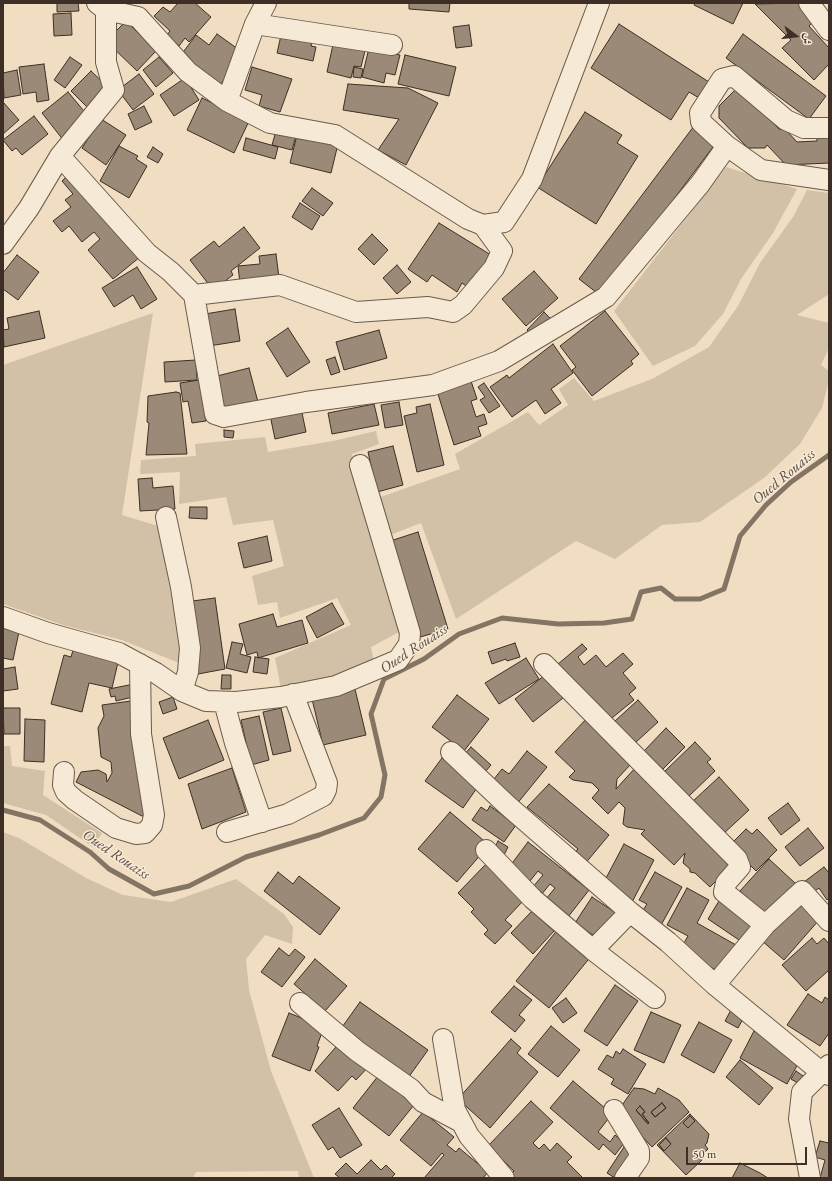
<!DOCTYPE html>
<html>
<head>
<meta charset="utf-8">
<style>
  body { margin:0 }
  #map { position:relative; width:832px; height:1181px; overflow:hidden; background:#f1dec2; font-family:"EB Garamond",Amiri,serif }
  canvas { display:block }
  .frame { position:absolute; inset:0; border:4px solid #3d2f25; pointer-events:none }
  .north { position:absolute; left:776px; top:16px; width:40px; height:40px; -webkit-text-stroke:3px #f6ead7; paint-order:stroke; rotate:105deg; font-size:11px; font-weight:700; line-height:16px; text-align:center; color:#3d2f25 }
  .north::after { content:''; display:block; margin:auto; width:14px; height:18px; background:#3d2f25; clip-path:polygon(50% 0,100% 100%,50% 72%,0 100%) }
  .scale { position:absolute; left:686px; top:1147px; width:121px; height:18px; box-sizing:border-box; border:2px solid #3d2f25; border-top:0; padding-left:5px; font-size:12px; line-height:14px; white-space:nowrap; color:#3d2f25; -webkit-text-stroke:3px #f6ead7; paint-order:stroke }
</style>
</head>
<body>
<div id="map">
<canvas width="832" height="1181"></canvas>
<div class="frame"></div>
<div class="north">ش</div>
<div class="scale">50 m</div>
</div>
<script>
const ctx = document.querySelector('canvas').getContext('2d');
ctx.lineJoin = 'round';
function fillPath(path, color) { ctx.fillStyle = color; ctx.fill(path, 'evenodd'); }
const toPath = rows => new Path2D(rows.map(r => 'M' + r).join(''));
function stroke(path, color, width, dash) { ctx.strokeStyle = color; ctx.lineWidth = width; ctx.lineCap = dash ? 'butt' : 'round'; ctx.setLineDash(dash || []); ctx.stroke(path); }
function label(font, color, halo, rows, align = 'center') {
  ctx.font = font + ' "EB Garamond",serif'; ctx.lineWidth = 3; ctx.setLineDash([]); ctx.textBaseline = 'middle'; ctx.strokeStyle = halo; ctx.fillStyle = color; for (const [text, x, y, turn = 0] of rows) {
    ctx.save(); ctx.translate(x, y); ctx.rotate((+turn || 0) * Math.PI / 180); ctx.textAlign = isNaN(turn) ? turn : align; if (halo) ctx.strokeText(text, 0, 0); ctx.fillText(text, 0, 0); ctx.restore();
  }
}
fillPath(toPath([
  [726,167,797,189,773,233,741,279,723,314,695,346,653,366,614,311],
  [807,190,829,193,829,294,797,315,829,323,829,348,821,365,829,371,829,380,822,408,800,444,764,478,700,522,662,525,615,559,576,541,456,619,421,523,390,535,378,498,460,469,455,454,528,412,539,425,568,405,559,389,574,378,594,401,652,379,709,347,738,306,760,263,793,217],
  [153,313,122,515,158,526,181,644,179,663,122,640,63,625,3,604,3,365],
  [376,431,379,444,352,454,366,513,403,630,371,647,374,663,311,683,281,689,275,658,351,625,337,598,280,618,277,602,258,605,252,576,284,566,273,520,233,525,226,497,179,504,180,472,140,474,141,460,196,456,195,444,265,437,268,452,333,441],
  [3,746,10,746,12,766,45,771,43,795,102,833,93,847,46,815,3,803],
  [3,832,19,838,88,879,123,895,171,902,236,879,284,914,293,927,292,944,265,935,246,959,249,990,271,1071,314,1178,299,1178,298,1171,196,1172,193,1178,3,1178]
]), '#d2c0a7');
stroke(toPath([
  [3,810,40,820,90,852,109,869,154,894,189,886,246,857,319,835,364,818,381,797,385,775,371,714,384,679,424,659,459,634,502,618,558,624,604,623,632,619,641,592,661,588,675,599,700,599,724,589,740,536,766,505,791,482,829,455]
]), '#847463', 5);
const building = toPath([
  [39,3,78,3,79,11,57,12,57,3,39,3],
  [178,3,195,3,211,17,189,42,185,38,179,46,167,35,170,31,154,16,163,7,170,12,178,3],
  [409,3,450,3,449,12,409,9,409,3],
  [695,3,743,3,733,24,694,5,695,3],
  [805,3,818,16,809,26,829,48,829,64,814,80,782,48,791,40,755,4,805,3],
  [71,13,72,35,54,36,53,14,71,13],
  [126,21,156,51,137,71,106,41,126,21],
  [619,24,709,82,699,98,689,92,671,120,591,68,619,24],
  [469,25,472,46,456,48,453,27,469,25],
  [282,31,313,38,311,46,316,47,313,61,277,53,282,31],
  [217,34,238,49,231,59,236,63,221,84,181,55,196,35,209,45,217,34],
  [743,34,826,96,809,119,726,58,743,34],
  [334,40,366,47,361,67,354,66,351,78,327,72,334,40],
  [369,48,400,55,395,75,386,73,384,83,362,77,369,48],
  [405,55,456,67,449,96,398,84,405,55],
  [70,57,82,65,65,88,54,80,70,57],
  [159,57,173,73,156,87,143,70,159,57],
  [44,64,49,100,37,102,36,92,23,94,19,67,44,64],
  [252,67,292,79,280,112,259,106,262,95,245,90,252,67],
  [354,67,363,69,361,78,353,77,354,67],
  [17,70,21,95,4,98,3,73,17,70],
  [91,71,109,88,89,109,71,91,91,71],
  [139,74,154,94,133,110,118,90,139,74],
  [185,78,199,100,174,116,160,95,185,78],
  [348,84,408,88,438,103,406,165,378,150,399,119,343,110,348,84],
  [739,86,779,129,785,129,797,142,817,141,817,137,829,136,829,163,786,165,767,145,765,148,748,148,719,118,719,106,739,86],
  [68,92,89,117,64,141,42,113,68,92],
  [202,98,249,121,234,153,187,130,202,98],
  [3,102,19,120,3,134,3,102],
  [144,106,152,122,135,130,128,114,144,106],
  [585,112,622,135,617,143,638,156,596,224,537,187,585,112],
  [34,116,48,134,22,155,16,148,12,151,3,140,34,116],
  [101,119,126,135,106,165,82,148,101,119],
  [694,126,716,143,601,296,579,279,694,126],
  [276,131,296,136,292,150,272,145,276,131],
  [297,135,338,144,331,173,290,163,297,135],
  [246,138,278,147,275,159,243,150,246,138],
  [119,146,138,156,136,159,147,166,129,198,100,181,119,146],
  [153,147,163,154,158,163,147,157,153,147],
  [70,173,140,257,113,279,88,250,100,239,94,232,82,242,69,226,62,232,53,221,71,207,65,200,73,194,62,181,70,173],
  [312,188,333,203,323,216,302,201,312,188],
  [300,203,320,216,312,230,292,217,300,203],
  [439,223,491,255,469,288,462,283,457,292,432,275,427,282,408,269,439,223],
  [244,227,260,248,231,271,233,275,213,290,190,260,214,241,219,247,244,227],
  [372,234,388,250,374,265,358,249,372,234],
  [276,254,279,278,240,284,238,266,260,264,259,256,276,254],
  [17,255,39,272,18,300,3,289,3,273,17,255],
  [397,265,411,282,397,294,383,278,397,265],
  [137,267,157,299,141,309,133,295,114,307,102,288,137,267],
  [534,271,558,298,526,326,502,299,534,271],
  [235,309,240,341,209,346,205,314,235,309],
  [39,311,45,338,4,347,3,330,9,329,7,318,39,311],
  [605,311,639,354,631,361,633,364,592,396,572,370,576,367,560,346,605,311],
  [544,312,551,319,534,337,527,330,544,312],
  [288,328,310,362,287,377,266,343,288,328],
  [379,330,387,358,344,370,336,342,379,330],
  [553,344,573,373,551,389,561,403,545,414,536,400,512,417,490,387,507,375,509,378,553,344],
  [335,357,340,372,331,375,326,360,335,357],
  [196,360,197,380,165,382,164,362,196,360],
  [249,368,259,406,226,414,217,376,249,368],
  [199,380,206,421,192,423,188,401,183,402,180,383,199,380],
  [471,381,477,399,471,401,476,417,484,414,487,424,478,427,481,436,454,445,437,391,471,381],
  [484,383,500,406,489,413,480,400,485,397,478,387,484,383],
  [176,392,180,393,187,454,146,455,149,423,147,422,148,396,176,392],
  [399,402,403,425,385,428,381,405,399,402],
  [374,404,379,425,332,434,328,413,374,404],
  [430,404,444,465,417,472,404,416,417,413,416,407,430,404],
  [301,408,306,432,275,439,270,415,301,408],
  [224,430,234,431,233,438,224,437,224,430],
  [393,446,403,485,377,492,368,452,393,446],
  [152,478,153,488,173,486,175,509,140,511,138,479,152,478],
  [190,507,207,507,207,519,189,518,190,507],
  [418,532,448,629,413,639,384,543,418,532],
  [267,536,272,561,244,568,238,543,267,536],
  [215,598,225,669,198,674,185,602,215,598],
  [332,603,344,624,317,638,306,617,332,603],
  [273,614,277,627,302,620,308,643,258,658,257,652,247,655,239,624,273,614],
  [3,623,20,627,13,660,3,658,3,623],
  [232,642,243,644,240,654,251,657,247,673,226,668,232,642],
  [515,643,520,657,507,661,506,659,492,664,488,652,515,643],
  [582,644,587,649,578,657,584,665,596,655,606,667,623,653,633,664,623,673,636,688,629,694,634,700,607,722,558,664,582,644],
  [74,647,119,658,112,688,89,683,82,712,51,704,64,655,71,657,74,647],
  [255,657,269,659,267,674,253,672,255,657],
  [526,658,539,679,499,704,485,683,526,658],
  [15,667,18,689,3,691,3,669,15,667],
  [222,675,231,675,231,689,221,689,222,675],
  [545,675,563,698,533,722,515,699,545,675],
  [134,684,137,696,116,701,115,696,111,697,109,689,134,684],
  [355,689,366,735,323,745,312,699,355,689],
  [457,695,489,719,464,751,432,727,457,695],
  [173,697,177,709,163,714,159,702,173,697],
  [638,700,658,722,635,743,615,721,638,700],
  [131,701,146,816,142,816,76,782,81,772,98,770,106,774,107,782,112,773,111,762,101,757,98,728,104,716,102,705,131,701],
  [3,708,20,708,20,734,4,734,3,708],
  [281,708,291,751,273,755,263,712,281,708],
  [259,716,269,760,251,765,241,720,259,716],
  [589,716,631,764,617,779,616,789,636,767,736,861,710,887,695,873,690,872,690,869,683,863,685,853,674,865,641,834,645,830,627,827,623,824,625,808,619,802,608,814,592,798,599,790,592,783,573,780,569,777,575,771,555,752,589,716],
  [25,719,45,720,44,762,24,761,25,719],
  [208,720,224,760,179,779,163,738,208,720],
  [666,728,685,747,663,769,644,751,666,728],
  [695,742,711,759,707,762,715,771,688,797,664,772,695,742],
  [471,747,491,765,481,777,461,758,471,747],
  [527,751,547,767,516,805,490,784,502,769,509,774,527,751],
  [442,758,479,785,463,808,425,781,442,758],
  [232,768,246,812,202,829,188,784,232,768],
  [719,777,749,810,722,835,692,802,719,777],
  [549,784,609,835,584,865,572,855,578,849,527,807,549,784],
  [788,803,800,820,781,835,768,818,788,803],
  [490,806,516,825,504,842,472,820,481,807,487,811,490,806],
  [450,812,489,845,457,882,418,849,450,812],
  [808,828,824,848,800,866,785,847,808,828],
  [746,829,752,834,757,829,777,850,756,871,730,845,746,829],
  [498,841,508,847,502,859,492,853,498,841],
  [528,842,589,890,568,917,546,899,555,888,550,884,541,895,532,888,543,875,538,871,530,881,510,866,528,842],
  [624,844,654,860,630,906,604,882,624,844],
  [769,859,796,884,766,916,740,891,769,859],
  [487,863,524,900,505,920,512,926,495,944,484,934,488,930,471,912,474,909,458,893,487,863],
  [824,867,829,873,829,898,827,900,819,888,808,896,800,885,824,867],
  [278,872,293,884,299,876,340,908,320,935,264,891,278,872],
  [655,872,682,887,660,927,640,915,647,904,639,900,655,872],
  [687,888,709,900,697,923,736,945,721,973,680,950,688,936,667,925,687,888],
  [592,897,619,915,602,941,575,923,592,897],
  [796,900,819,920,784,960,761,940,796,900],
  [719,901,754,924,742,942,708,919,719,901],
  [532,911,554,931,533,954,511,933,532,911],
  [559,928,592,955,549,1008,516,981,559,928],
  [812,938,817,944,824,938,829,944,829,970,806,991,782,965,812,938],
  [279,948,289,956,295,949,305,957,282,987,261,972,279,948],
  [315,959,347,986,325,1011,294,984,315,959],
  [615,985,638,1001,607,1046,584,1031,615,985],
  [514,986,532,1000,519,1015,525,1020,515,1032,491,1012,514,986],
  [808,994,822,1003,825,997,829,1000,829,1033,820,1046,787,1025,808,994],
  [566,998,577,1013,563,1023,552,1008,566,998],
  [360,1002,428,1050,408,1078,340,1030,360,1002],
  [731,1010,744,1017,738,1028,725,1021,731,1010],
  [651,1012,681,1025,664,1063,634,1050,651,1012],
  [289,1013,324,1027,317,1046,319,1047,310,1071,272,1056,289,1013],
  [699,1022,732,1040,714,1073,681,1055,699,1022],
  [551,1026,580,1050,558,1077,528,1054,551,1026],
  [754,1031,800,1060,787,1084,740,1058,754,1031],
  [511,1039,521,1048,517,1053,538,1072,490,1128,458,1099,511,1039],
  [342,1040,370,1065,356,1080,352,1076,338,1091,315,1071,342,1040],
  [623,1049,646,1064,628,1094,611,1084,614,1079,598,1069,607,1055,613,1058,616,1051,620,1054,623,1049],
  [740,1060,773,1088,759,1105,726,1077,740,1060],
  [382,1071,418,1100,389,1136,353,1108,382,1071],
  [796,1071,806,1078,801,1085,791,1079,796,1071],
  [573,1081,612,1114,598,1132,610,1142,615,1135,624,1143,615,1155,603,1144,599,1150,550,1108,573,1081],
  [634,1088,644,1089,655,1094,658,1088,679,1100,689,1112,652,1147,618,1111,634,1088],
  [662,1103,666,1108,655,1117,651,1112,662,1103],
  [640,1106,645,1112,642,1114,649,1123,648,1124,636,1110,640,1106],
  [531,1101,553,1122,533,1143,539,1149,544,1144,550,1151,557,1143,572,1157,567,1162,583,1178,507,1178,514,1171,488,1146,531,1101],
  [662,1103,666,1108,655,1117,651,1112,662,1103],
  [640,1106,645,1112,642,1114,649,1123,648,1124,636,1110,640,1106],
  [339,1108,362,1145,340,1158,333,1147,328,1150,312,1125,339,1108],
  [423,1112,454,1137,447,1145,456,1152,459,1148,488,1172,483,1178,424,1178,444,1155,442,1153,431,1166,400,1140,423,1112],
  [690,1114,709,1134,707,1143,705,1145,708,1149,700,1157,702,1160,686,1175,657,1145,690,1114],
  [690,1116,695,1121,688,1128,683,1123,690,1116],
  [666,1138,671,1144,664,1151,659,1145,666,1138],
  [690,1116,695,1121,688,1128,683,1123,690,1116],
  [666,1138,671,1144,664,1151,659,1145,666,1138],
  [820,1141,829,1143,829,1178,820,1178,825,1160,815,1157,820,1141],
  [624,1147,637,1155,622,1178,615,1178,607,1173,624,1147],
  [371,1160,381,1170,386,1165,395,1174,391,1178,340,1178,335,1174,346,1163,357,1174,371,1160],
  [740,1163,760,1173,768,1178,732,1178,740,1163]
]);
fillPath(building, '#9b8a77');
stroke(building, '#3d2f25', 1);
const minor = toPath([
  [97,3,106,10,138,17,188,72,227,101,270,123,335,135,468,219,483,225,504,222,532,179,599,3],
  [809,3,829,30],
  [255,24,392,45],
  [227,101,255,24,266,3],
  [829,128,804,128,786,120,734,76,722,79,700,113,701,122,727,146,761,170,829,180],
  [60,156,147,253,171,272,194,295,215,414,224,417,306,402,433,385,499,361,606,297,700,184,727,146],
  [3,244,29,208,60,156,114,90,106,62,106,10],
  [194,295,280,285,356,312,428,307,453,312,463,305,494,268,502,251,483,225],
  [166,517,181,587,190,648,188,672,182,691],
  [3,617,48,633,119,653,156,673,182,691,206,701,236,702,281,697,336,686,398,660,409,644,410,633,360,465],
  [544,664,737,859,740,867,726,883,724,892,765,925,715,985],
  [224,702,235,743,262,822],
  [451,752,507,805,630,912,668,942,715,985,821,1072,829,1075],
  [64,772,63,785,66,792,75,800,116,828,136,834,145,833,152,825,154,815,141,734,140,664],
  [227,832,288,814,323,796,326,790,327,783,293,694],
  [486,850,533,899,593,950,655,998],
  [765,925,802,891,829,921],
  [593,950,630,912],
  [300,1003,357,1051,411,1089,423,1102,461,1122],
  [443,1039,455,1110,469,1136,504,1178],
  [614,1110,639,1151,639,1158,625,1178],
  [810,1178,799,1119,802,1092,829,1065]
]);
stroke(minor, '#6a5b4c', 22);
stroke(minor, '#f6ead7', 20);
label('italic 15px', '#5b4c3f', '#f6ead7', [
  ["Oued Rouaiss",784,477,-40],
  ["Oued Rouaiss",414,649,-33],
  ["Oued Rouaiss",116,855,34]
]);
</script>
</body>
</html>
